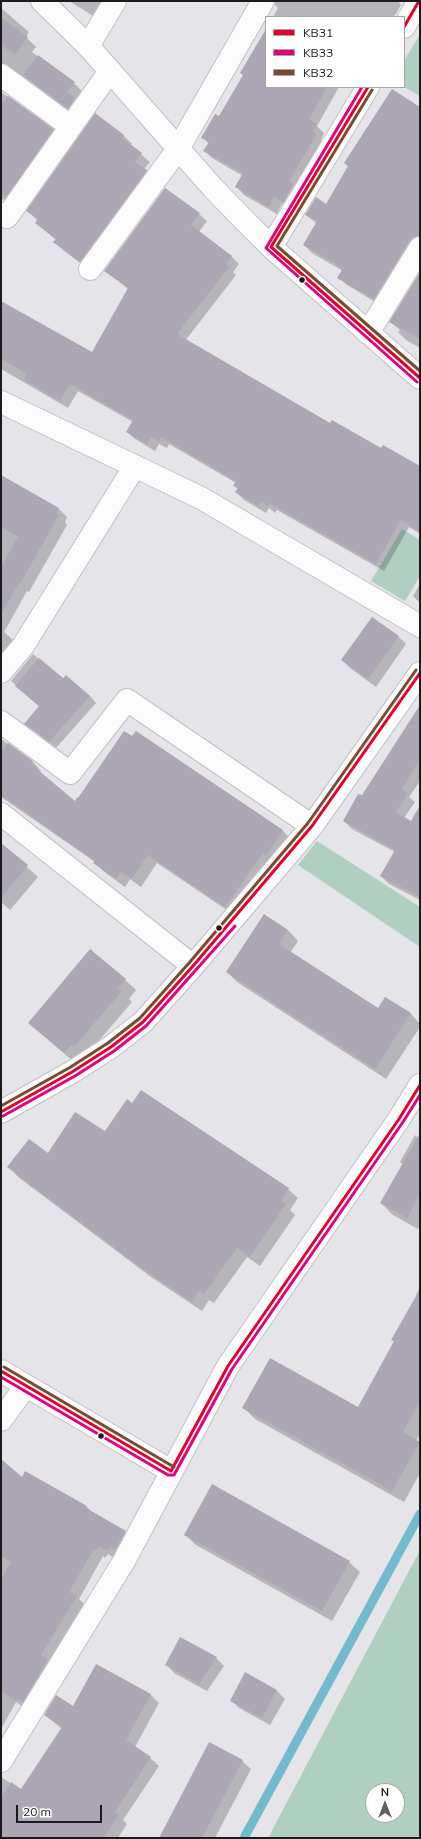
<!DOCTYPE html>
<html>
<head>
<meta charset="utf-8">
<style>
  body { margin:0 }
  #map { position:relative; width:421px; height:1839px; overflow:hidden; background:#e4e4e9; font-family:Mulish,sans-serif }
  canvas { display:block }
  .frame { position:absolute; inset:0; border:2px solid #1b1b1e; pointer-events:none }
  .legend { position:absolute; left:265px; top:16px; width:140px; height:72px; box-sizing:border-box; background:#fff; border:1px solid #a4a4a5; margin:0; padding:5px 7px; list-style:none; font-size:12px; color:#1b1b1e }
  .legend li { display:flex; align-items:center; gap:8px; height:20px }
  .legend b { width:20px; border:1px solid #a4a4a5 }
  .north { position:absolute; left:365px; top:1783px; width:40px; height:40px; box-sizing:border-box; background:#fff; border:1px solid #a4a4a5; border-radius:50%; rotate:0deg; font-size:11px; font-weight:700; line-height:16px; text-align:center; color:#1b1b1e }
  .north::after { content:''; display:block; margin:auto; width:14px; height:18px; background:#616165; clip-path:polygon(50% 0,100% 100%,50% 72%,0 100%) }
  .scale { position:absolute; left:16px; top:1805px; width:86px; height:18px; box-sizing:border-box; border:2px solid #1b1b1e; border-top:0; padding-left:5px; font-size:12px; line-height:14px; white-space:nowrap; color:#1b1b1e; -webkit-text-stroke:3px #fff; paint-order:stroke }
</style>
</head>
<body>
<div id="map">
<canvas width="421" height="1839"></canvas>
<div class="frame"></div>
<ul class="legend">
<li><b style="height:5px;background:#e4002b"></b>KB31</li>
<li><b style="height:5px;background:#e5007d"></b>KB33</li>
<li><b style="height:5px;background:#7a4b2a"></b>KB32</li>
</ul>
<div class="north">N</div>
<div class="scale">20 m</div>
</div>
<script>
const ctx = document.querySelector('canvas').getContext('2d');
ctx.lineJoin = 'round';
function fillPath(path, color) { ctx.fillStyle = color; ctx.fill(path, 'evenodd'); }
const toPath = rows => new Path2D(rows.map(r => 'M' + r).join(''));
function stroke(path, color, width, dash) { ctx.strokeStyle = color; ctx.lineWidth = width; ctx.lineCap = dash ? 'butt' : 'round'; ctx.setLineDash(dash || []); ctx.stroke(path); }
fillPath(toPath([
  [420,34,420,96,404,87,404,61],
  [402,529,420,540,420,576,405,601,371,581],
  [317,841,420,907,420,947,298,865],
  [419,1552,420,1838,268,1838],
  [373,1791,397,1791,397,1815,373,1815]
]), '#afd0c0');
fillPath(toPath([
  [69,1,108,1,98,19],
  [275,1,398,1,401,5,394,17,273,17,278,8,275,5],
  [1,8,29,32,26,37,36,47,32,52,74,83,83,92,77,117,18,73,12,71,1,75],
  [266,29,266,87,339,87,317,126,324,133,321,140,324,143,291,209,282,204,277,214,244,195,237,187,243,176,212,158,204,150,209,144,203,138,219,118,244,75],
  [1,92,53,130,62,139,8,202,3,199,1,202],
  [420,109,420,247,382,306,347,285,339,278,343,271,312,253,304,245,316,223,306,215,327,205],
  [96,115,124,136,132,144,130,145,150,162,144,169,154,179,88,269,63,250,55,242,56,240,36,223,38,221,28,211],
  [199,214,207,221,199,232,232,257,239,264,233,272,236,275,185,341,331,424,420,467,420,534,409,527,384,571,277,510,275,513,269,508,266,513,244,500,236,492,238,489,235,486,236,483,169,444,167,448,159,444,155,451,135,439,127,432,133,422,78,391,68,408,1,369,1,302,92,353,128,289,106,270],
  [420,274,420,348,406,340,398,332,400,330,391,322],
  [1,476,59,509,67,517,65,522,67,525,29,592,27,591,4,632,21,647,1,672],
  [420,584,420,603,413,596],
  [398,636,406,644,376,687,350,668,342,660],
  [33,654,63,680,90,696,96,703,56,748,26,724,40,707,11,681],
  [136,732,283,831,291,839,234,915,157,863,141,887,130,879,125,887,103,871,95,862,1,797,1,739,33,762,41,771,40,772,75,802],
  [420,733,420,781,409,797,415,802,404,818,420,827,420,900,389,884,381,876,395,852,352,829,344,821,362,797],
  [1,844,38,877,10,910,1,902],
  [288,930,298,941,290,953,378,1010,386,998,411,1014,420,1024,420,1027,386,1079,237,982,227,972],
  [125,980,136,990,129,999,132,1002,85,1057,75,1063,29,1023],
  [133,1104,288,1189,298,1198,290,1210,295,1215,260,1266,247,1257,214,1303,209,1300,202,1311,151,1277,18,1177,9,1167,48,1155,105,1133],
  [415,1135,418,1138,420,1135,420,1226,418,1229,393,1215,381,1203,403,1165,400,1162],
  [420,1287,420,1434,416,1441,420,1443,420,1473,404,1502,255,1419,244,1408,358,1408,395,1343,392,1340,417,1296,416,1295],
  [1,1460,23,1478,87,1507,92,1512,125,1532,134,1540,116,1559,108,1554,105,1558,103,1556,79,1599,85,1605,25,1708,16,1702,1,1729],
  [185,1535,349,1562,360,1572,332,1621,196,1545],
  [216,1658,224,1666,207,1691,174,1673,167,1665],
  [245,1674,277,1691,285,1699,270,1725,239,1708,231,1700],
  [150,1694,159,1703,135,1747,150,1758,159,1766,123,1820,127,1824,118,1838,1,1838,1,1777,21,1790,62,1729,45,1715,74,1707],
  [242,1761,251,1769,215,1838,161,1838]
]), '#0003');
stroke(toPath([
  [244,1838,420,1514]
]), '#74bace', 9);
fillPath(toPath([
  [1,17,28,37,15,55,1,45],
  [266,29,266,87,327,87,309,119,317,124,313,132,317,134,289,181,294,184,283,202,274,197,269,207,235,187,243,173,203,151,209,142,201,138,215,114,219,116,243,75,240,73],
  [38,55,75,82,67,92,75,98,68,109,23,75],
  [392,89,420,107,420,236,414,237,409,241,374,299,337,278,343,268,303,245,317,221,305,215,316,197,326,204,348,166,344,163],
  [8,96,54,129,6,197,1,193,1,105],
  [95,113,124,135,122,138,142,153,135,162,147,170,80,262,53,242,56,239,35,223,38,219,26,211],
  [165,188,200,213,191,225,232,256,226,264,229,267,177,334,330,423,332,420,381,448,383,445,420,466,420,532,401,520,376,564,269,503,267,506,261,501,258,506,235,492,238,488,233,486,236,481,161,437,159,441,151,437,147,444,126,432,133,420,70,384,60,401,24,380,27,374,1,359,1,301,92,352,128,288,104,271],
  [420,272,420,339,389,322],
  [1,475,59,508,56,513,59,515,20,584,19,583,1,614,1,567,18,537,1,527],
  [372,617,399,636,368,679,341,660],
  [39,658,63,678,66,675,90,696,49,742,24,724,39,706,15,686],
  [420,705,420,759,402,789,408,794,396,812,411,821,420,805,420,897,380,876,395,850,343,821,358,794,362,795],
  [124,731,132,736,136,731,283,830,266,855,263,853,225,907,148,855,132,879,121,872,116,879,93,863,95,861,1,795,1,751,8,743,33,761,31,764,75,801,77,797,78,798],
  [1,843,28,865,1,898],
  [264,914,288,930,279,944,378,1008,385,997,411,1013,375,1069,226,972],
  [90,949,126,979,118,988,122,991,74,1047,71,1045,64,1053,28,1023],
  [141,1090,289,1188,281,1201,286,1204,250,1257,237,1248,204,1294,199,1291,192,1302,140,1267,7,1167,29,1139,48,1153,75,1112,105,1131,127,1099,132,1103],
  [420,1133,420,1194,407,1218,380,1203],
  [420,1289,420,1402,403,1432,420,1442,392,1491,242,1408,270,1358,358,1407,394,1341,391,1340],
  [1,1459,22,1477,25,1471,87,1506,86,1508,126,1531,115,1550,110,1547,108,1551,99,1546,96,1550,94,1549,69,1592,77,1596,41,1655,48,1659,23,1702,18,1699,16,1701,1,1691,1,1579,11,1562,1,1556],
  [212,1484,350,1561,322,1611,184,1535],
  [180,1637,217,1657,199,1684,165,1665],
  [96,1664,151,1694,126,1740,151,1757,115,1812,119,1814,104,1838,1,1838,1,1797,11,1782,21,1789,62,1727,44,1715,56,1695,73,1706],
  [245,1672,277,1690,262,1718,230,1701],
  [209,1742,243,1760,202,1838,159,1838]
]), '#aca6b5');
const minor = toPath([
  [404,27,419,1],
  [88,46,115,1],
  [1,75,70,126],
  [1,214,7,217,110,71],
  [271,247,368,87],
  [90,269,178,149,263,1],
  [368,333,420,248],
  [1,402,201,498,420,626],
  [1,672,23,646,135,466],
  [1,722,70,773,127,700,312,826],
  [1,814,193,966],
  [1,1112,72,1072,111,1047,143,1022,193,966,312,826,420,673],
  [1,1371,171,1471],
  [1,1420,26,1386],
  [1,1761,124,1561,228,1366,399,1119,420,1085]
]);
const tertiary = toPath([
  [42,1,88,46,213,188,244,220,271,247,420,378]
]);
stroke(minor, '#c1c2c6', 24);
stroke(tertiary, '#c1c2c6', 24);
stroke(minor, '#fbfbfc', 22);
stroke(tertiary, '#fbfbfc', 22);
stroke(toPath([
  [404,27,419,1],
  [368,87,271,247,420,378],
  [1,1112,72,1072,111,1047,143,1022,193,966,312,826,420,673],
  [1,1371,171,1471,228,1366,399,1119,420,1085]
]), '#e4002b', 3);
stroke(toPath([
  [362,87,266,248,417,382],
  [3,1116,75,1076,114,1051,146,1026,235,926],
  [1,1377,168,1475,174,1475,232,1369,403,1122,420,1095]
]), '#e5007d', 3);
stroke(toPath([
  [372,90,277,246,420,371],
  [1,1106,69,1068,108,1043,140,1018,189,963,308,823,416,670],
  [4,1367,174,1467]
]), '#7a4b2a', 3);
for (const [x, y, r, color] of [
  [302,280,3.5,"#1b1b1e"],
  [219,928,3.5,"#1b1b1e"],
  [101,1436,3.5,"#1b1b1e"]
]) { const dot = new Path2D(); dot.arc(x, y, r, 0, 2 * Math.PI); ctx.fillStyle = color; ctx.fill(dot); stroke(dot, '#fff', 1.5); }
</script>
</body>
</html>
